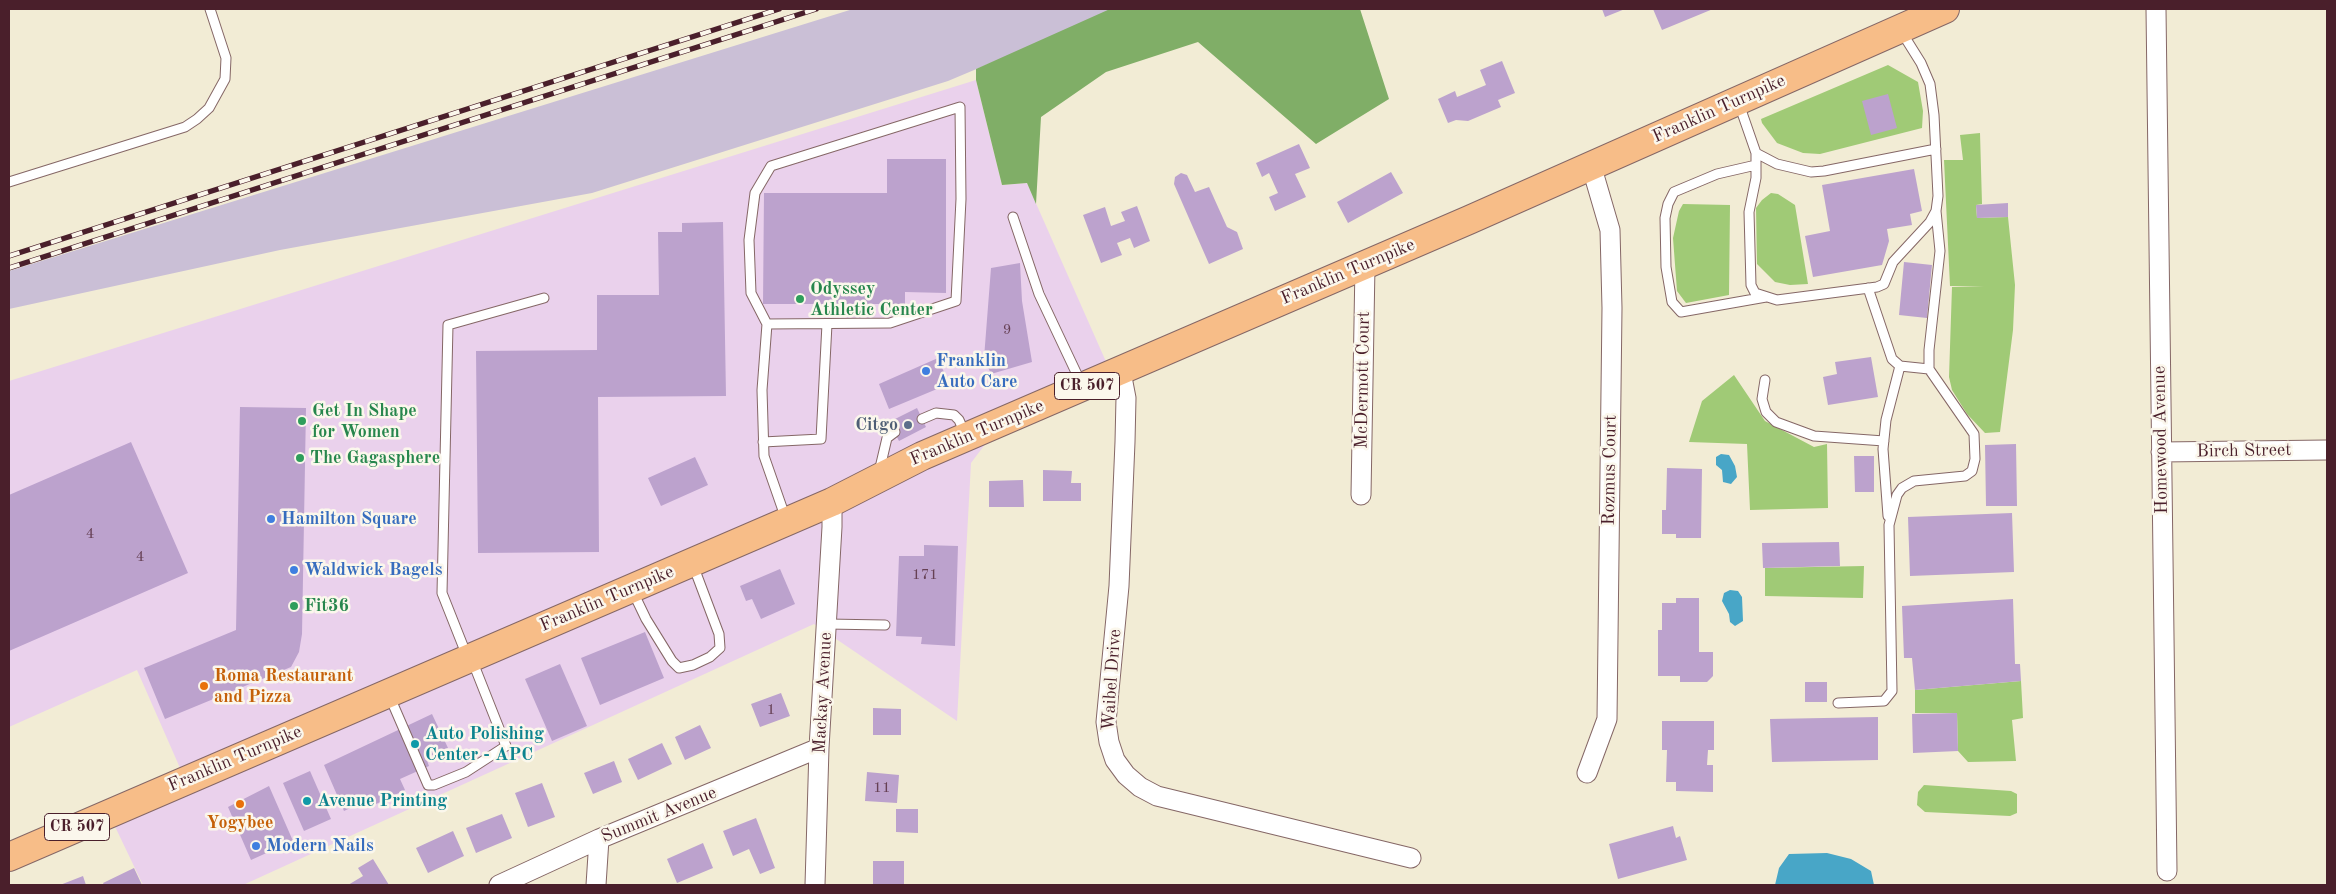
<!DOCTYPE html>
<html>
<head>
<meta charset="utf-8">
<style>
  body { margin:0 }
  #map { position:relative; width:2336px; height:894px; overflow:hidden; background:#f2ecd5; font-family:"Old Standard TT",serif }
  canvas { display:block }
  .frame { position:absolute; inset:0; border:10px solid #4a1f2b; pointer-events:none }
</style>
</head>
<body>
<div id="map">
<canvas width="2336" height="894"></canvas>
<div class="frame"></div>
</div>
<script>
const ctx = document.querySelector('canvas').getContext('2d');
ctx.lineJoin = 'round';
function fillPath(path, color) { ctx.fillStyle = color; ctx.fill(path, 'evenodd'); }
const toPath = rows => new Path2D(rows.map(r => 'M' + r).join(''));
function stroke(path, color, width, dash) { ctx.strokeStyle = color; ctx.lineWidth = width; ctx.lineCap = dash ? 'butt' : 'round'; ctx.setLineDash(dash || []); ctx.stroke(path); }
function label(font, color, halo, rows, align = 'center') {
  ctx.font = font + ' "Old Standard TT",serif'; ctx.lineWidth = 5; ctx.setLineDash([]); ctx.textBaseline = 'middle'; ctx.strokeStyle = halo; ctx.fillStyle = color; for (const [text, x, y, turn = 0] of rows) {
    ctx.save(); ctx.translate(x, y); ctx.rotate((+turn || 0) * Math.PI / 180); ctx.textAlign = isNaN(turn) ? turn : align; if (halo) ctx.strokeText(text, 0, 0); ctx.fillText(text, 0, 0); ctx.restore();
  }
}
fillPath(toPath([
  [976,80,1002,185,1027,183,1115,382,995,431,971,463,957,721,814,624,243,885,143,885,109,814,184,777,137,670,9,727,9,381]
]), '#ead1ec');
fillPath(toPath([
  [853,9,1119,9,948,81,592,193,280,250,9,309,9,271]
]), '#cabfd6');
fillPath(toPath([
  [1888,65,1918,82,1923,111,1922,128,1820,154,1803,153,1777,143,1762,123,1761,119],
  [1980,133,1982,204,1976,205,1977,218,2008,217,2015,285,2013,330,2000,432,1985,433,1967,414,1952,390,1949,377,1952,287,1984,286,1950,286,1944,160,1963,160,1960,135],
  [1771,193,1778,194,1795,205,1808,284,1790,285,1775,282,1757,264,1756,208,1762,200],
  [1683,204,1730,205,1729,295,1686,303,1677,291,1673,238,1679,211],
  [1734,375,1765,421,1814,447,1827,444,1828,508,1750,510,1747,444,1689,442,1702,401],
  [1864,566,1863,598,1765,596,1765,568],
  [2021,681,2023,718,2012,720,2016,761,1968,762,1958,751,1957,713,1915,713,1915,690],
  [1924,785,2011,791,2017,794,2017,813,2010,816,1925,812,1917,805,1918,792]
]), '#a0ca76');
fillPath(toPath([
  [1110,9,1360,9,1389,99,1316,144,1198,42,1106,72,1041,117,1036,204,1027,183,1002,185,976,80,976,69]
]), '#80ae67');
fillPath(toPath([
  [1721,454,1729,455,1735,466,1737,477,1731,484,1723,482,1722,470,1716,465,1716,457],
  [1730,590,1738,591,1742,597,1743,621,1735,626,1730,622,1729,614,1722,601,1724,593],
  [1827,853,1851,859,1871,871,1874,885,1775,885,1779,868,1789,854]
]), '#48a6c7');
fillPath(toPath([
  [1602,9,1625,9,1605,17],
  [1653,9,1713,9,1662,30],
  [1502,61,1515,93,1498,100,1501,107,1468,121,1456,120,1448,123,1438,99,1455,91,1457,97,1486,85,1480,70],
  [1888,94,1897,128,1871,135,1862,101],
  [1299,144,1310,168,1295,174,1306,197,1275,211,1269,197,1278,193,1269,173,1262,177,1256,163],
  [887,159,946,159,946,293,905,292,905,304,763,304,764,193,887,193],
  [1914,169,1922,211,1910,214,1912,225,1887,229,1889,241,1882,265,1813,277,1805,236,1830,231,1822,185],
  [1391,172,1403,193,1348,223,1337,202],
  [1181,173,1187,175,1195,192,1209,187,1227,227,1237,232,1243,249,1209,264,1174,184,1175,177],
  [2008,203,2008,217,1977,218,1976,205],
  [1137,206,1150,241,1134,248,1130,238,1117,243,1122,255,1101,263,1083,215,1105,207,1111,226,1125,221,1121,212],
  [723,222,726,396,598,397,599,552,478,553,476,351,597,350,597,295,659,295,658,232,682,232,682,223],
  [1904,262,1932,265,1927,318,1899,315],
  [1020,263,1022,301,1032,362,991,374,984,358,991,268],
  [1871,357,1878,397,1828,405,1823,377,1837,374,1835,362],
  [938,358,949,384,889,409,879,384],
  [240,407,306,408,302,634,299,652,291,667,165,719,144,668,236,630],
  [917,408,926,427,899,441,889,422],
  [131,442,188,573,9,651,9,495],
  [2016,444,2017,506,1986,506,1985,445],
  [1854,456,1874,456,1874,492,1855,492],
  [695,457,708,485,661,506,648,478],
  [1667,468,1702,469,1701,538,1676,538,1676,534,1662,534,1662,510,1666,510],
  [1043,470,1072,471,1071,483,1081,483,1081,501,1043,501],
  [1023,480,1024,507,989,507,989,481],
  [2012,513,2014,572,1910,576,1908,517],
  [1839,542,1840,566,1763,568,1762,543],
  [924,545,958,546,955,646,921,644,922,637,896,636,899,556,924,556],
  [780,569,795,604,761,619,752,599,746,601,740,586],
  [1676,598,1699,598,1699,652,1713,652,1713,676,1707,682,1680,682,1680,676,1658,676,1658,630,1662,630,1662,603,1676,603],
  [2013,599,2015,664,2020,664,2021,681,1915,690,1912,658,1904,658,1902,606],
  [645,632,664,678,600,705,581,658],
  [560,664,587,726,552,741,525,679],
  [1805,682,1827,682,1827,702,1805,702],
  [781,693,790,716,760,727,751,704],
  [873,708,901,709,901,735,873,735],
  [1957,713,1958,751,1913,753,1912,714],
  [432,714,448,748,426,758,429,766,400,779,405,790,374,805,371,798,344,811,324,765],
  [1878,717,1878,760,1772,762,1770,719],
  [1662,721,1714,721,1714,750,1708,750,1707,765,1713,765,1713,792,1676,791,1676,782,1666,782,1667,750,1662,750],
  [700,725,711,748,685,760,675,737],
  [662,743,672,764,638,780,628,759],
  [614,761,622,782,593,794,584,773],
  [310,771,331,819,304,831,283,783],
  [867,772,899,775,897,803,865,801],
  [542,783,555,817,528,827,515,793],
  [269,786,293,841,251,860,228,807],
  [896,809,918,809,918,833,896,832],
  [502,814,512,838,476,853,466,828],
  [756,818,775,868,760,874,749,849,733,856,723,831],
  [1673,826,1676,838,1680,836,1687,860,1618,879,1609,844],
  [453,831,464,856,428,873,416,848],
  [703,843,713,868,677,883,667,859],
  [373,859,389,885,348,885,363,876,358,868],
  [873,861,904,861,904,885,873,885],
  [134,868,142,885,104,885,103,883],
  [83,876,86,885,60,885]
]), '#bca2cd');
const lane = toPath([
  [1739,104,1756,153,1756,178,1749,212,1751,285,1755,293,1777,300,1877,287,1884,284,1893,262,1930,222,1936,211,1938,196,1934,115,1930,84,1921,63,1901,31],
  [1756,153,1777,164,1811,172,1824,171,1936,149],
  [1756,165,1717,174,1674,192,1668,204,1665,218,1666,267,1672,302,1681,312,1766,297],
  [9,182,185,127,197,119,209,108,225,79,226,58,210,9],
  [1013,217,1039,294,1082,385],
  [1868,288,1892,359,1900,366,1929,369],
  [767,324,751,293,749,240,755,193,771,166,960,107,961,199,956,301,890,323,767,324,762,390,764,456,786,519],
  [1765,380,1762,399,1766,412,1776,422,1814,436,1884,441],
  [922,419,936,413,954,415,959,420,965,434],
  [763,442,821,439,827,324],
  [879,472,887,438,895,432],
  [1888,516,1883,449,1886,420,1900,366],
  [633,592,646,619,672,661,679,668,693,665,710,657,720,648,719,634,693,565],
  [827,624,885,625],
  [467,656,442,593,448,325,544,298],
  [389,695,428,785,434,785,466,772,506,746,472,660],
  [1838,703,1884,701,1892,691,1889,525,1897,495,1902,488,1914,481,1965,476,1972,471,1975,459,1974,434,1929,369,1929,350,1940,251,1936,211]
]);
const street = toPath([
  [2156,9,2167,871],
  [1121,372,1126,398,1125,442,1119,586,1106,722,1109,742,1115,760,1126,775,1140,787,1157,796,1411,858],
  [2161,452,2327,450],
  [1361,495,1365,265],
  [1587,773,1607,719,1612,308,1610,230,1591,165],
  [499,885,599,839,819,748],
  [596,885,599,839],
  [815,885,819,748,832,527,832,502]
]);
const primary = toPath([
  [9,857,832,502,922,456,1469,220,1945,9]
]);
stroke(lane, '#856766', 11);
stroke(street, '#856766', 21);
stroke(primary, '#856766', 30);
stroke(lane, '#fff', 9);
stroke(street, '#fff', 19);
stroke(primary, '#f7bd88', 28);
const rail = toPath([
  [9,256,779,9],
  [9,268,816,9]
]);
stroke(rail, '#4a1f2b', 5.5);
stroke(rail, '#fbf7ec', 4, [11]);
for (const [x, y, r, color] of [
  [800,299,5,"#2e9e5b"],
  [926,371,5,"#3f7fe0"],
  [302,421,5,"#2e9e5b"],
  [908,425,5,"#5c6f8a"],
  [300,458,5,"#2e9e5b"],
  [271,519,5,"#3f7fe0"],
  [294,570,5,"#3f7fe0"],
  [294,606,5,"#2e9e5b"],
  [204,686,5,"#e8710a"],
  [415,744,5,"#0f9aa8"],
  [307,801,5,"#0f9aa8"],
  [240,804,5,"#e8710a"],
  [256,846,5,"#3f7fe0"]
]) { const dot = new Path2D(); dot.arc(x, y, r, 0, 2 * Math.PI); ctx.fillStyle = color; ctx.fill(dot); stroke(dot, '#fbf7ec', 2); }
label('15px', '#664054', null, [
  ["9",1007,330],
  ["4",90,534],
  ["4",140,557],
  ["171",925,575],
  ["1",771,710],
  ["11",882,788]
]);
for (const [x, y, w] of [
  [1087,386,65],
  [77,827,65]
]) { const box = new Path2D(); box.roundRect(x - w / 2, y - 13.5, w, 27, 4); ctx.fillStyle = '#fbf7ec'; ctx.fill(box); stroke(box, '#4a1f2b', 1); }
label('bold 16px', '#4a1f2b', null, [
  ["CR 507",1087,386],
  ["CR 507",77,827]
]);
label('18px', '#4a1f2b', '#fbf7ec', [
  ["Franklin Turnpike",1719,109,-24],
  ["Franklin Turnpike",1348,272,-23],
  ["McDermott Court",1363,380,-89],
  ["Franklin Turnpike",977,433,-23],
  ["Homewood Avenue",2161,440,-91],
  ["Birch Street",2244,451,-1],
  ["Rozmus Court",1610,470,-89],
  ["Franklin Turnpike",607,599,-23],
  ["Waibel Drive",1112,680,-86],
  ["Mackay Avenue",823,693,-87],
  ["Franklin Turnpike",235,759,-23],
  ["Summit Avenue",659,815,-22]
]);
label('bold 18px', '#27864d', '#fbf7ec', [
  ["Odyssey",810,289],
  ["Athletic Center",810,310],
  ["Get In Shape",312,411],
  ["for Women",312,432],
  ["The Gagasphere",310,458],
  ["Fit36",304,606]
], 'left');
label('bold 18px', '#366cbe', '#fbf7ec', [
  ["Franklin",936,361],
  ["Auto Care",936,382],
  ["Hamilton Square",281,519],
  ["Waldwick Bagels",304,570],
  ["Modern Nails",266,846]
], 'left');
label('bold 18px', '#4e5e75', '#fbf7ec', [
  ["Citgo",898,425]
], 'right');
label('bold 18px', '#c56008', '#fbf7ec', [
  ["Roma Restaurant",214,676],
  ["and Pizza",214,697],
  ["Yogybee",240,823,"center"]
], 'left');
label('bold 18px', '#0d838f', '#fbf7ec', [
  ["Auto Polishing",425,734],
  ["Center - APC",425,755],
  ["Avenue Printing",317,801]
], 'left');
</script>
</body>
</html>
